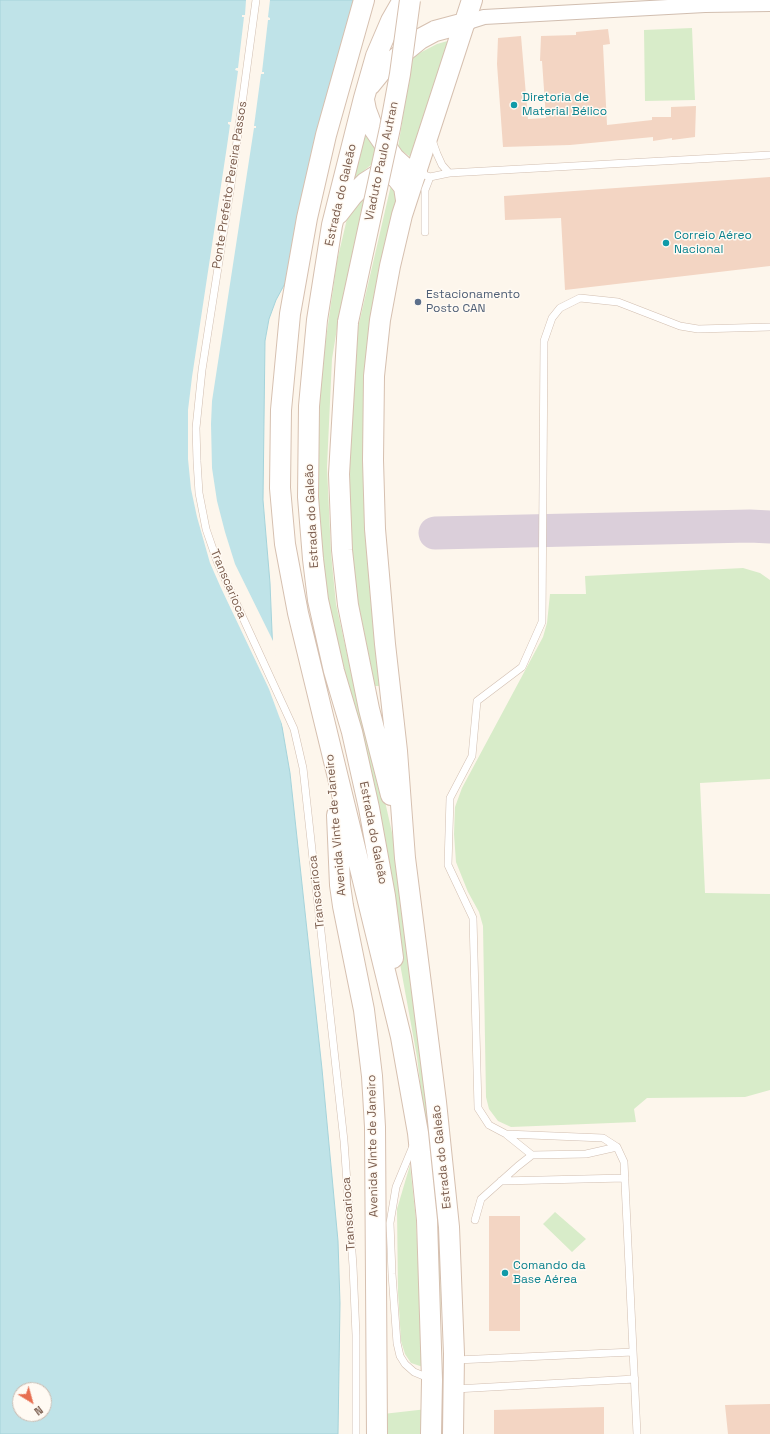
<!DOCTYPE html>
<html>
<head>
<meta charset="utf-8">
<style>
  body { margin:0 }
  #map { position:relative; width:770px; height:1434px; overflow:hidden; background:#fdf6ec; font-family:"Space Grotesk",sans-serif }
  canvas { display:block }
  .north { position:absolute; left:12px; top:1382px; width:40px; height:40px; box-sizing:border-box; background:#fffaf3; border:1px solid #cabbb1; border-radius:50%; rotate:143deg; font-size:11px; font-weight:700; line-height:16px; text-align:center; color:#7a5c4d }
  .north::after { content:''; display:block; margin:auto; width:14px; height:18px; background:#e76f51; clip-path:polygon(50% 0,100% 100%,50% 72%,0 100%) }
</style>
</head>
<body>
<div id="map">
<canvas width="770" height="1434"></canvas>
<div class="north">N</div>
</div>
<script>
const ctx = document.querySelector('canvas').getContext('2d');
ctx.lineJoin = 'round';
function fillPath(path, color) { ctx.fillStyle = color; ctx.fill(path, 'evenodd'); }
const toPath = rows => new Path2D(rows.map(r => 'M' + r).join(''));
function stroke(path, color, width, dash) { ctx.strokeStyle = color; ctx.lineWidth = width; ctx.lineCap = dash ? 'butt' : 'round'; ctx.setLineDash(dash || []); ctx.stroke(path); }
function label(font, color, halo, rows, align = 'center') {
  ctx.font = font + ' "Space Grotesk",sans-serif'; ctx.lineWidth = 3; ctx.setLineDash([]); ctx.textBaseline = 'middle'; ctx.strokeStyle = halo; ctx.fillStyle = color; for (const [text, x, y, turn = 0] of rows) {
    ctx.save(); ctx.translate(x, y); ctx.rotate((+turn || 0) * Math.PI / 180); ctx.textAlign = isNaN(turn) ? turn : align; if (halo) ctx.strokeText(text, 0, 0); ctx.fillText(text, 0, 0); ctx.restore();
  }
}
fillPath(toPath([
  [692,28,695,100,645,101,644,30],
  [451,40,412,158,398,148,412,57,437,44],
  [364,126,376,149,372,164,359,175,352,186],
  [391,185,397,188,397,196,374,303,383,686,375,686,353,577,346,497,357,332],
  [367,190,339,316,332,359,327,467,331,553,336,604,353,681,382,788,399,864,409,945,437,1200,440,1256,441,1347,426,1131,417,1057,388,898,329,613,321,556,317,498,320,381,337,261,350,206],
  [743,568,760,573,770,580,770,779,700,783,705,893,770,894,770,1090,745,1097,647,1098,634,1109,636,1122,511,1127,498,1121,489,1109,486,1097,483,926,479,912,468,892,456,862,454,834,455,807,462,788,543,637,547,623,550,594,586,594,585,576],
  [410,1165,416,1220,423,1367,411,1363,405,1354,401,1341,398,1292,397,1209],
  [555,1212,586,1239,572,1252,543,1224],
  [427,1409,424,1434,385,1434,383,1414]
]), '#d8ecc9');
const water = toPath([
  [0,0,373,0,289,276,276,300,269,319,265,341,263,500,270,583,274,680,290,773,322,1069,338,1241,340,1303,338,1434,0,1434,0,0],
  [20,1390,44,1390,44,1414,20,1414,20,1390]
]);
fillPath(water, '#bfe3e8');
stroke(water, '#a5d3da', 1);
fillPath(toPath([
  [246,0,270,0,268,17,270,18,270,20,268,20,262,72,264,72,264,74,261,74,254,126,256,126,256,128,254,128,212,401,211,424,212,468,217,501,225,532,235,564,275,645,276,680,284,727,283,727,269,689,221,588,210,563,197,517,191,489,188,459,188,410,192,377,227,146,230,125,228,124,228,122,231,122,238,71,235,70,236,68,238,68,244,17,242,17,242,15,245,15]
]), '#fdf6ec');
stroke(toPath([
  [435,533,750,526,770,527]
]), '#dbcfda', 33);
fillPath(toPath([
  [608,29,610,44,603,45,607,125,652,120,652,117,671,117,671,107,696,106,695,137,672,140,672,138,653,141,653,137,570,145,503,147,497,64,498,38,521,36,528,119,546,118,542,61,540,61,541,36,576,35,576,32],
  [770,177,770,266,565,290,561,218,505,220,504,196],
  [489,1216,520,1216,520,1331,489,1331],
  [770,1404,770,1434,728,1434,725,1405],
  [604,1407,604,1434,494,1434,494,1410]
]), '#f3d5c3');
const lane = toPath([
  [256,0,232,178,202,370,196,428,197,461,199,493,206,529,217,561,232,594,294,729,303,768,344,1141,353,1266,356,1335,356,1434],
  [432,140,437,154,442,165,449,173],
  [417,172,430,177,449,173,770,155],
  [425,232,425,190,430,177],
  [507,1135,532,1155],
  [413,1146,396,1187,390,1223,392,1274,397,1343,400,1356,405,1364,414,1372,431,1379],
  [501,1181,625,1178],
  [475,1220,481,1199,518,1166,532,1155,586,1154,617,1147],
  [456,1360,633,1352],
  [455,1389,635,1379],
  [637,1434,624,1162,617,1147,603,1138,506,1134,489,1125,478,1108,473,918,448,865,450,798,472,756,477,701,522,667,542,622,544,341,552,318,560,308,580,298,618,302,680,326,698,329,770,327]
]);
const street = toPath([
  [465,23,484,17,705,5,770,4]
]);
const secondary = toPath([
  [364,0,326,135,307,218,290,314,281,410,280,488,285,544,298,613,401,1037,418,1133,427,1220,432,1380,431,1434],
  [370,85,383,69,420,39,435,31,465,23],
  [364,100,366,110,372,126,394,158,405,168,417,172],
  [338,214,352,196,365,183,379,174,384,173,390,174,396,177,404,187,406,200],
  [348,322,339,474,342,550,348,605,369,709,391,795],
  [337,815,340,885,343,906,364,1010,372,1076,375,1127,377,1434],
  [393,958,385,896,369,808,352,732,334,671,318,600,313,559,308,497,309,406,317,320,332,225,364,98,376,56,391,21,403,0],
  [453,1434,454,1354,449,1227,436,1102,405,858,397,751,385,644,375,529,373,460,374,376,380,320,390,266,402,215,472,0]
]);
stroke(lane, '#d1beb0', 8);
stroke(street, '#d1beb0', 16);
stroke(secondary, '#d6c0b0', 22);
stroke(lane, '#fff', 7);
stroke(street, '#fff', 14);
stroke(secondary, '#fff', 20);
const secondaryBridge = toPath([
  [348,322,390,128,400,74,410,0]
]);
stroke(secondaryBridge, '#d6c0b0', 22, []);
stroke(secondaryBridge, '#fff', 20);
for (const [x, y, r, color] of [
  [514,105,4,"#0f9aa8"],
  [666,243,4,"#0f9aa8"],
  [418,302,4,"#5c6f8a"],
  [505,1273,4,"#0f9aa8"]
]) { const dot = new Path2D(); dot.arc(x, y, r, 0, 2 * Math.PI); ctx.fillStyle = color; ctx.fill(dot); stroke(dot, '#fffaf3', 1.5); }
label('12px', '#0d838f', '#fffaf3', [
  ["Diretoria de",522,98],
  ["Material Bélico",522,112],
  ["Correio Aéreo",674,236],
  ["Nacional",674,250],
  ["Comando da",513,1266],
  ["Base Aérea",513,1280]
], 'left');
label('12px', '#7a5c4d', '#fffaf3', [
  ["Viaduto Paulo Autran",382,161,-78],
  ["Ponte Prefeito Pereira Passos",230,185,-81],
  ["Estrada do Galeão",341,195,-77],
  ["Estrada do Galeão",312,516,-93],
  ["Transcarioca",228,584,67],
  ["Avenida Vinte de Janeiro",336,825,-95],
  ["Estrada do Galeão",373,833,79],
  ["Transcarioca",317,892,-96],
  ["Avenida Vinte de Janeiro",373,1146,-91],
  ["Estrada do Galeão",442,1157,-96],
  ["Transcarioca",349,1214,-94]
]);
label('12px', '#4e5e75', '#fffaf3', [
  ["Estacionamento",426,295],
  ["Posto CAN",426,309]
], 'left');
</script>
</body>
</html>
